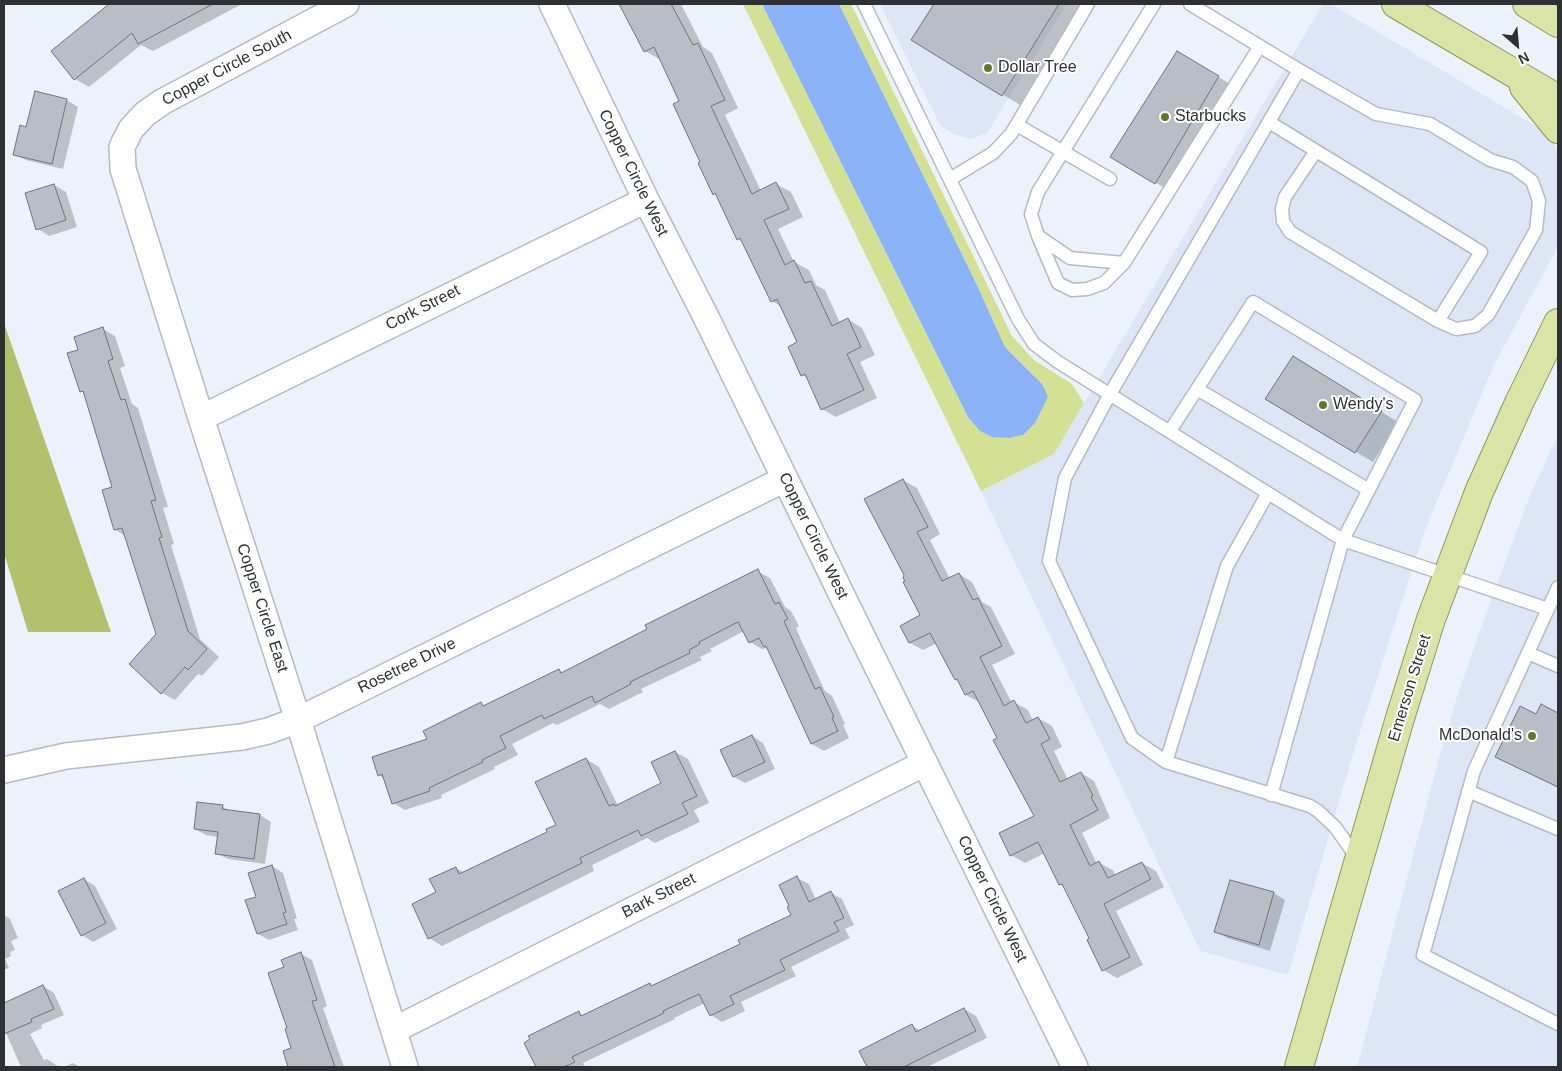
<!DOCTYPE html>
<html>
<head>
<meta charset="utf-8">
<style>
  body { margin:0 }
  #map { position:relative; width:1562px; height:1071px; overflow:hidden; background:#ecf2fb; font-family:Helvetica,sans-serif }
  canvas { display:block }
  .frame { position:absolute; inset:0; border:5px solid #2e3034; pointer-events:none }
  .north { position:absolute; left:1492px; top:20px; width:50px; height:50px; -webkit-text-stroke:4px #fff; paint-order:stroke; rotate:153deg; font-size:14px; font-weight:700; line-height:20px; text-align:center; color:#2e3034 }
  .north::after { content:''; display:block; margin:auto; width:18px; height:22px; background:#2e3034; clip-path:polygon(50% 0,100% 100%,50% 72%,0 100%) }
</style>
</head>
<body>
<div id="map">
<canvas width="1562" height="1071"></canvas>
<div class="frame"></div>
<div class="north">N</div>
</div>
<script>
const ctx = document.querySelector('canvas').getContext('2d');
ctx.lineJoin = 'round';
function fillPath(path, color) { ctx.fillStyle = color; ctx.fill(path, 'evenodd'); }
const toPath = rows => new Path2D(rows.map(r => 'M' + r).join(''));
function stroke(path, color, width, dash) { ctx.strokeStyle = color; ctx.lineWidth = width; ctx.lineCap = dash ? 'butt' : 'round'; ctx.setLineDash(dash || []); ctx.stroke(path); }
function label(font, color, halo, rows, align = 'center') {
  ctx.font = font + ' Helvetica,sans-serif'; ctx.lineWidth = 4; ctx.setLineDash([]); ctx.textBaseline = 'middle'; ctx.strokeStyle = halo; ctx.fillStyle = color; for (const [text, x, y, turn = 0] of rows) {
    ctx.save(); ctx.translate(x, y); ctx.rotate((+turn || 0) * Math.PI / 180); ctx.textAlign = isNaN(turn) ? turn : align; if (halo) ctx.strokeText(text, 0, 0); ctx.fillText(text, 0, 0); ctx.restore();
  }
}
fillPath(toPath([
  [880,4,1067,4,987,133,970,139,953,134,940,125],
  [1323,4,1331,4,1544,131,1558,149,1558,247,1495,363,1426,527,1355,747,1288,975,1200,951,981,491,1054,453],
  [1558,435,1558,1067,1357,1067,1439,758,1457,697,1483,622,1530,495]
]), '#dce6f6');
fillPath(toPath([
  [743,4,762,4,968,417,1034,376,1005,347,977,285,839,4,851,4,1012,336,1034,360,1072,384,1084,403,1054,454,981,491]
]), '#d4e195');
fillPath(toPath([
  [4,323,111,632,28,632,4,553]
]), '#b3c16c');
fillPath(toPath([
  [762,4,839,4,977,285,1005,347,1042,384,1048,397,1035,423,1023,435,1009,438,992,437,980,431,968,417]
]), '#8bb3f9');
fillPath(toPath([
  [120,4,242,4,153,51,141,45,89,87,75,79,101,14],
  [620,4,681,4,703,47,712,53,738,108,725,115,761,191,776,184,791,192,803,217,778,229,794,262,809,270,816,285,825,290,840,323,848,319,862,328,875,355,860,362,877,398,836,417,822,409,808,378,802,375,799,343,782,307,772,301,743,242,738,239,718,196,714,194,681,102,660,58,659,59,645,51],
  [935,4,1090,4,1025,108,913,40],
  [1194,62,1235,87,1173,193,1112,157],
  [67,100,78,107,63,169,26,160,14,154,27,128],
  [54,185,66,192,77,227,49,236,38,229],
  [103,329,115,336,125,366,120,368,132,404,138,408,168,507,163,508,174,544,171,545,200,639,219,657,202,676,198,674,175,700,162,693,158,634,126,536,115,530,114,487,85,393,81,391,80,350],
  [1310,368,1398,422,1373,462,1267,399],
  [903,480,917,488,940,534,930,540,950,579,959,574,972,582,982,602,991,607,1015,654,992,665,1012,703,1014,702,1028,710,1033,721,1038,718,1052,726,1062,747,1054,751,1068,780,1081,773,1094,781,1110,818,1082,833,1097,864,1099,863,1113,870,1116,876,1142,863,1156,871,1164,887,1116,911,1143,965,1117,978,1103,970,1091,939,1065,887,1060,884,1045,853,1025,863,1011,855,1036,817,999,738,979,702,966,695,960,682,956,679,937,643,923,650,910,643,922,616,906,582],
  [757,571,770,578,785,607,791,611,799,626,796,628,802,642,825,691,832,696,845,724,843,725,849,738,824,751,812,744,768,648,762,649,750,642,744,631,710,649,712,651,700,657,702,660,641,689,643,692,609,709,600,704,557,725,553,723,512,744,518,755,494,767,495,769,441,795,442,798,405,810,393,803,384,778,379,775,481,704,485,706,559,670,563,673,649,630],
  [1541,706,1558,714,1558,788,1497,757,1536,716],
  [752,736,763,743,775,769,745,783,734,777,722,750],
  [675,752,688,759,709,803,694,810,700,822,655,843,647,838,592,865,594,871,442,946,429,938,438,893,456,868,465,873,549,833,557,825,586,759,599,767,618,806,663,784],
  [222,806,231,812,260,815,271,822,265,864,228,859,216,853,218,837,206,835,195,829],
  [272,866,283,873,297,919,294,919,298,930,269,940,258,934,258,897],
  [797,878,809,884,816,900,831,893,842,899,854,925,845,929,850,938,791,967,796,976,741,1002,745,1011,722,1022,711,1015,705,1003,674,1018,675,1019,583,1063,585,1067,537,1067,526,1043,579,1013,584,1016,650,985,653,987,741,944,792,916],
  [84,879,95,886,117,929,93,942,82,935],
  [1231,881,1274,893,1285,900,1270,951,1227,938,1216,931],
  [4,915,10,919,18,938,11,941,15,950,10,952,11,956,5,959,9,968,4,970],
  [301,954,312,960,327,1006,323,1008,344,1067,299,1067,287,1030,289,1029,285,968],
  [43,986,54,993,64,1015,41,1025,42,1028,30,1034,44,1060,47,1059,59,1067,21,1067,6,1033,4,1031,4,1004],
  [964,1009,976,1016,987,1038,927,1067,868,1067,861,1052,912,1026,922,1031],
  [73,1063,80,1067,64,1067]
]), '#0003');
const building = toPath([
  [109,4,213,4,138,44,132,33,74,80,51,51,109,4],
  [619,4,671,4,693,45,698,43,725,100,711,106,752,194,776,182,789,209,764,220,785,265,794,260,805,283,811,281,832,326,848,318,861,347,847,354,864,390,821,410,805,374,801,376,788,347,797,342,777,299,771,302,740,238,737,240,715,193,713,195,698,163,700,162,673,104,679,101,654,47,644,52,619,4],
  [934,4,1059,4,1002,96,911,40,934,4],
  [1177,51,1219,76,1155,184,1110,157,1177,51],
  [35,91,67,99,52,164,13,155,20,125,26,127,35,91],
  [54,184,66,220,36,230,25,193,54,184],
  [103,327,113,359,108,361,121,400,125,399,156,500,151,501,162,537,159,538,188,631,207,649,188,670,185,667,161,694,129,664,156,634,122,528,114,530,102,490,112,487,83,391,80,392,67,353,78,350,74,337,103,327],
  [1293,356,1382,411,1355,453,1265,399,1293,356],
  [903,479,928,527,917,532,942,581,959,573,973,600,978,598,1002,646,980,657,1004,706,1014,700,1026,723,1038,717,1050,739,1041,744,1060,782,1081,772,1093,796,1091,797,1098,810,1070,825,1090,866,1099,861,1108,878,1142,862,1151,879,1104,904,1130,957,1102,971,1087,940,1089,938,1062,884,1059,885,1038,842,1010,856,999,833,1034,816,993,740,997,738,973,691,965,695,957,679,955,680,930,633,909,643,900,626,920,615,903,582,905,581,903,578,904,575,864,499,903,479],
  [758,569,775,604,779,602,788,619,784,621,790,634,815,689,820,687,834,717,832,718,838,731,811,744,766,646,764,647,759,638,749,643,738,622,699,642,700,644,689,650,690,653,630,682,631,684,595,703,592,696,544,719,542,715,500,736,506,748,482,760,483,762,429,788,430,791,392,804,382,774,378,776,372,757,427,739,423,731,481,702,483,706,559,669,561,673,647,629,645,625,758,569],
  [1541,704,1558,713,1558,787,1495,757,1520,706,1536,714,1541,704],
  [752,735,765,762,733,777,720,750,752,735],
  [675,751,697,796,682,803,688,814,641,836,638,830,580,858,582,863,428,939,412,904,436,892,429,879,456,867,459,874,547,832,546,829,556,825,535,782,586,758,609,806,614,804,615,806,661,783,651,762,675,751],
  [197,802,223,805,222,809,260,814,254,859,215,854,218,832,194,829,197,802],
  [272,865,286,912,283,913,287,924,257,934,245,900,256,897,248,873,272,865],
  [797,876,809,902,831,891,844,918,834,922,839,931,780,960,785,970,730,996,734,1004,710,1016,699,994,663,1011,664,1013,572,1057,575,1062,564,1067,536,1067,524,1043,530,1039,528,1036,579,1011,581,1016,650,983,651,986,740,944,738,940,791,915,787,907,789,906,779,885,797,876],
  [84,878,106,923,81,936,58,891,84,878],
  [1230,880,1274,892,1259,945,1214,932,1230,880],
  [301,952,317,1000,312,1001,335,1067,288,1067,283,1051,291,1048,285,1029,287,1028,268,973,284,967,281,960,301,952],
  [43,985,54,1009,31,1019,32,1022,4,1034,4,1003,43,985],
  [964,1008,976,1031,904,1067,867,1067,859,1051,912,1024,916,1032,964,1008]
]);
fillPath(building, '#b8bdc6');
stroke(building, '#6f747c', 1);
const lane = toPath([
  [864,4,1018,319,1034,344,1058,362,1343,540,1548,609],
  [1154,4,1038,192,1031,214,1038,236,1058,283,1072,290,1087,289,1104,283,1124,263,1260,46],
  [1190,4,1299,70],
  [1017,125,1110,179],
  [1316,151,1285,197,1282,209,1283,221,1290,232,1438,321],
  [950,179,993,153,1011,134,1088,4],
  [1038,236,1070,258,1124,263],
  [1197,389,1369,490],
  [1170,431,1253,302,1415,400,1343,540,1271,795],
  [1268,493,1227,566,1166,762,1310,806,1318,811,1335,827,1350,848,1357,861],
  [1558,587,1474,771,1423,955,1558,1024],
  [1528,653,1558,666],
  [1166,762,1132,738,1049,561,1065,478,1110,394,1299,70,1376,114,1430,124,1490,160,1513,167,1532,181,1539,201,1536,230,1488,315,1475,326,1456,329,1438,321,1481,252,1269,122],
  [1468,791,1558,829]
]);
const street = toPath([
  [346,4,162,102,145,114,131,129,122,147,123,169,201,418,298,720,405,1067],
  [552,4,646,200,706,317,857,626,1075,1067],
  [201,418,646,200],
  [4,770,66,756,242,737,268,731,298,720,785,479],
  [394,1030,925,763]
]);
const primary = toPath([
  [1396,4,1558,99],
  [1527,4,1558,23],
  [1524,87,1558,129],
  [1299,1067,1400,718,1431,619,1479,492,1519,403,1558,323]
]);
stroke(lane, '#b5bac3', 15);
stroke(street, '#b5bac3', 28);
stroke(primary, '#8e9957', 30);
stroke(lane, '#fff', 12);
stroke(street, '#fff', 25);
stroke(primary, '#dae4a6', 28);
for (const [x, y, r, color] of [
  [988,68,5,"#69751f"],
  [1165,117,5,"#69751f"],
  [1323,405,5,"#69751f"],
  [1532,736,5,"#69751f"]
]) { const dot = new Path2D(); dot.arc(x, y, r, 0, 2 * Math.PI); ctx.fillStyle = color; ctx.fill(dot); stroke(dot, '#fff', 2); }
label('16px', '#2e3034', '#fff', [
  ["Copper Circle South",227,68,-28],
  ["Copper Circle West",633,173,64],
  ["Cork Street",423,308,-27],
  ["Copper Circle West",813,536,64],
  ["Copper Circle East",262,608,72],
  ["Rosetree Drive",407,666,-26],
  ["Emerson Street",1410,688,-73],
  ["Bark Street",659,896,-27],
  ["Copper Circle West",992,899,64]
]);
label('16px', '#2e3034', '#fff', [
  ["Dollar Tree",998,68],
  ["Starbucks",1175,117],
  ["Wendy's",1333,405],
  ["McDonald's",1522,736,"right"]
], 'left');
</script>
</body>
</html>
